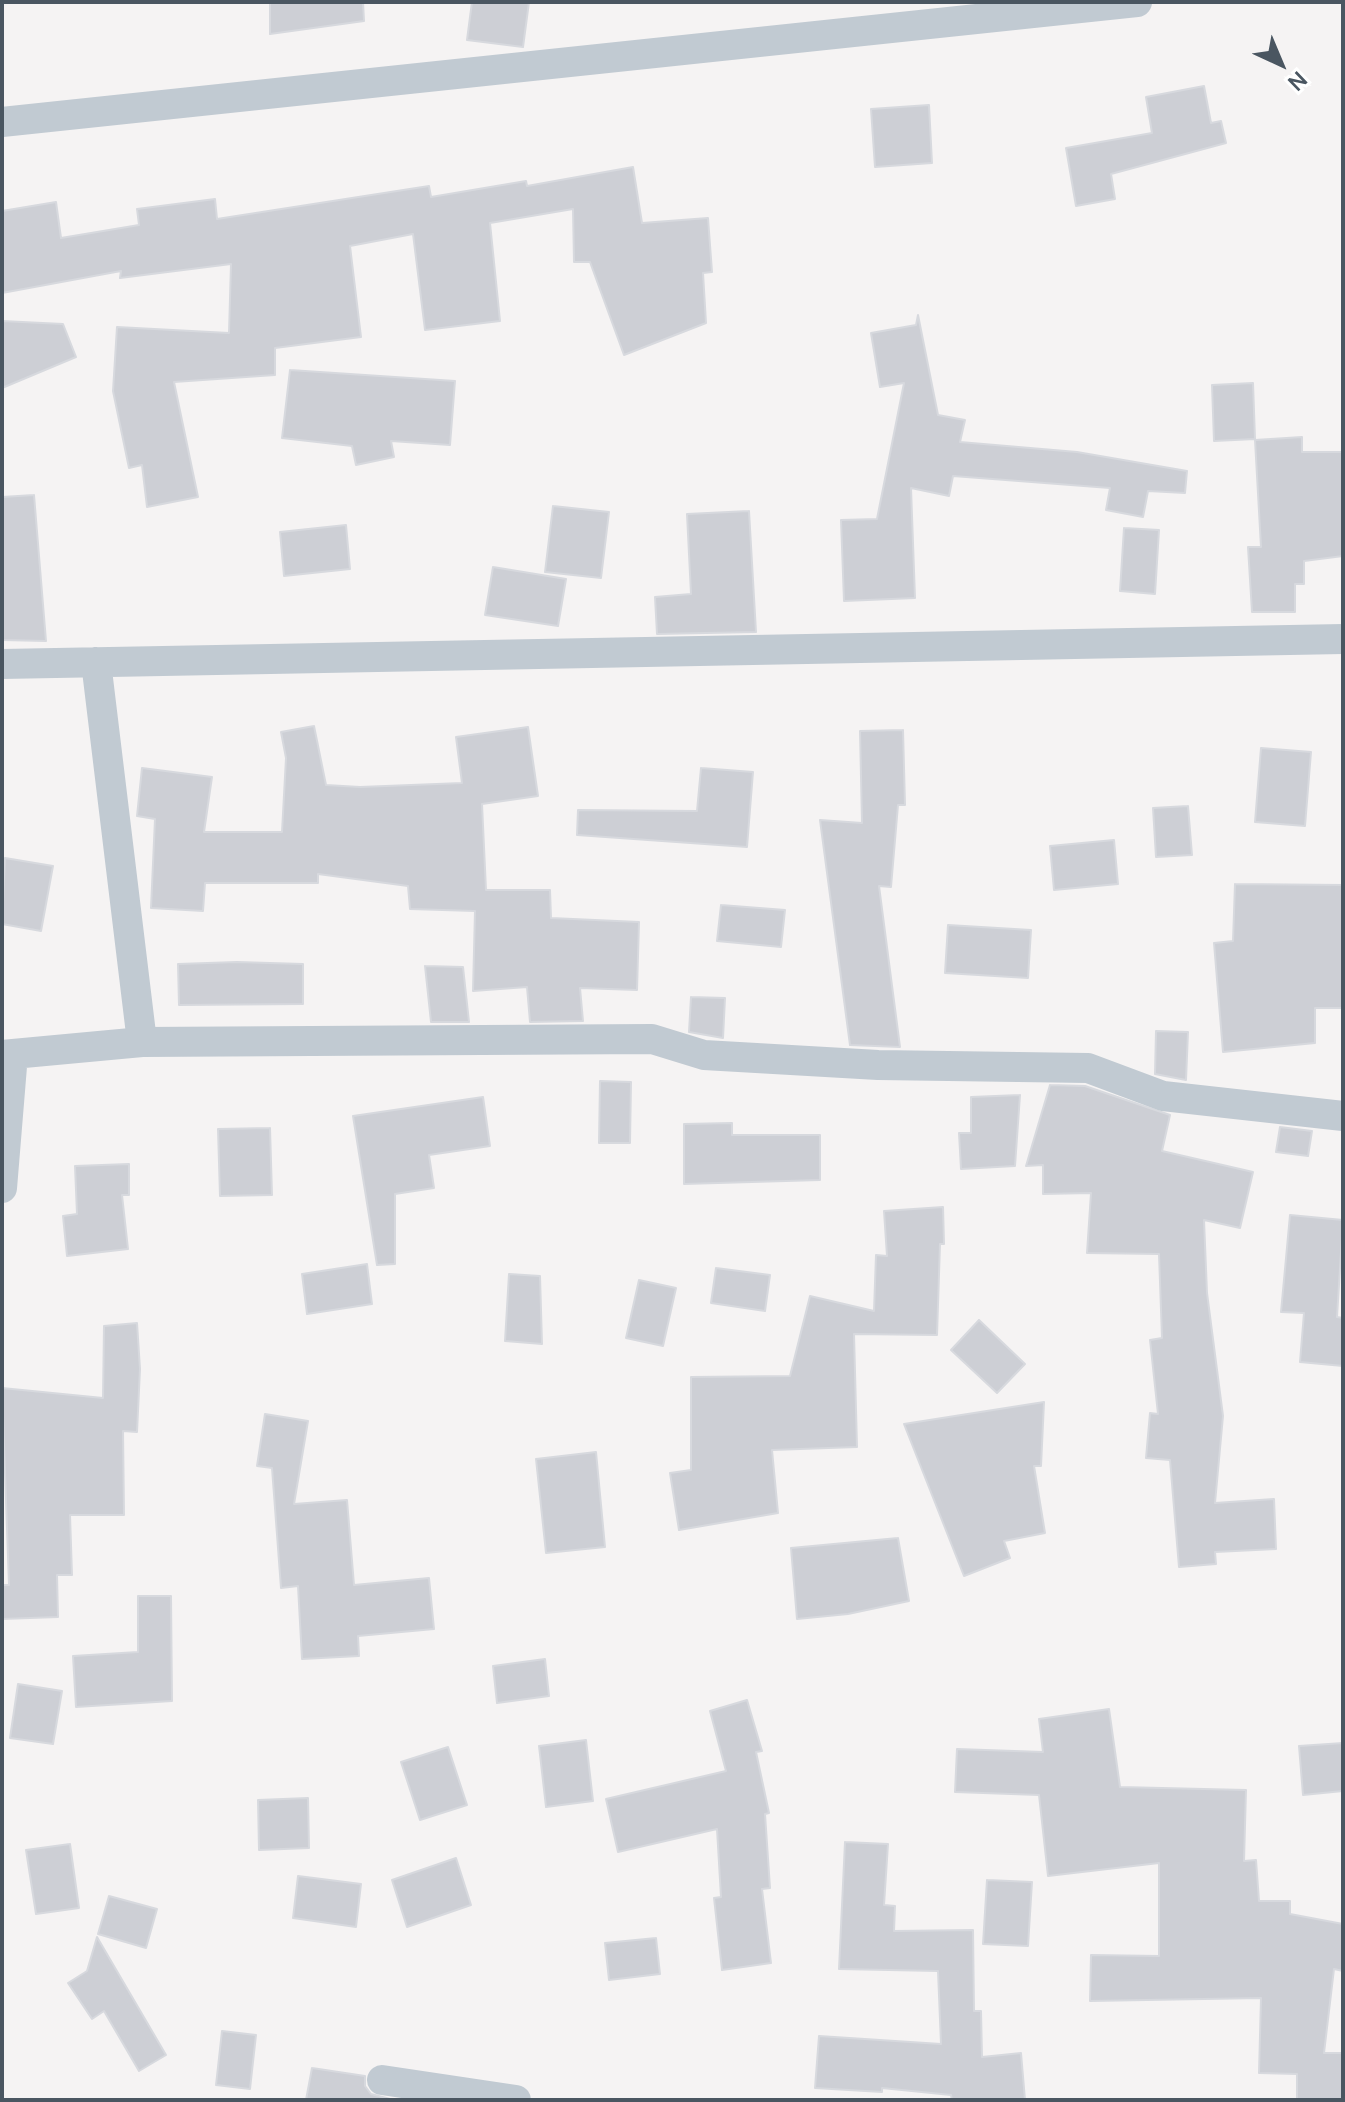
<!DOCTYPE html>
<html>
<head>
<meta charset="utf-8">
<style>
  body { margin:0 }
  #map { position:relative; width:1345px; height:2102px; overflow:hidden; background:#f5f3f3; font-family:Manrope,sans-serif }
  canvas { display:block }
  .frame { position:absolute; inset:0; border:4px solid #4a5661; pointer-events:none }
  .north { position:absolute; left:1241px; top:24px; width:80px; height:80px; -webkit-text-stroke:6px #fff; paint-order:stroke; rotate:136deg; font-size:22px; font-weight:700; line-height:32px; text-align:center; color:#4a5661 }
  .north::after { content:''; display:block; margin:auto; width:28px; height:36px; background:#4a5661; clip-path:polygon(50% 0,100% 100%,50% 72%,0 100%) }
</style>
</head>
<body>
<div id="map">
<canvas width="1345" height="2102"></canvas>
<div class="frame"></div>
<div class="north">N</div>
</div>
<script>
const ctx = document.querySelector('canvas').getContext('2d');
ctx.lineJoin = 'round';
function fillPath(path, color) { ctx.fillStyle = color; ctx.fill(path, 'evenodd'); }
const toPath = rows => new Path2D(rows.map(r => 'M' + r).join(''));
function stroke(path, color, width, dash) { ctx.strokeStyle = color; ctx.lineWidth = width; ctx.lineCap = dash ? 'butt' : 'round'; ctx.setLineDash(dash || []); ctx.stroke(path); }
const building = toPath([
  [270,2,363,2,364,21,270,34,270,2],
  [472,2,529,2,523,47,467,40,472,2],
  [1204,86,1211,123,1221,121,1226,143,1111,174,1115,199,1076,206,1066,148,1152,133,1146,97,1204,86],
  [929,105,932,163,875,167,871,109,929,105],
  [633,167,642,223,708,218,712,272,703,273,706,323,624,355,590,262,574,262,573,209,490,223,500,321,425,330,413,234,350,246,361,337,275,348,275,375,174,382,198,497,147,507,142,465,129,468,113,391,117,327,229,333,231,264,120,278,121,271,2,293,2,211,56,202,61,238,139,225,137,209,215,199,217,219,429,186,431,197,526,181,527,186,633,167],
  [918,315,938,415,965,420,960,442,1077,452,1187,471,1185,493,1148,491,1143,517,1106,510,1110,488,953,476,949,496,911,488,915,598,844,601,841,520,877,519,904,383,880,387,871,333,916,325,918,315],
  [2,321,63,324,76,357,2,388,2,321],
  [290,370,455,381,450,445,391,441,394,457,356,465,352,446,282,438,290,370],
  [1253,383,1255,439,1214,441,1212,385,1253,383],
  [1302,437,1302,452,1343,452,1343,556,1304,561,1304,584,1295,584,1295,612,1252,612,1248,547,1261,547,1255,440,1302,437],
  [34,495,46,641,2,640,2,497,34,495],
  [553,506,609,512,601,578,545,572,553,506],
  [749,511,756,632,657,634,655,597,691,594,687,514,749,511],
  [346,525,350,569,284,576,280,532,346,525],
  [1124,528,1159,530,1155,594,1120,591,1124,528],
  [493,567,566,579,558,626,485,615,493,567],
  [314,726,326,785,360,787,462,783,456,737,528,727,538,796,482,804,486,890,550,890,551,918,639,922,637,990,580,988,583,1021,530,1022,527,987,473,991,475,911,410,909,408,886,318,874,318,883,205,883,203,911,151,908,155,819,137,816,142,768,212,777,204,832,282,832,286,758,281,732,314,726],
  [903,730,905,805,898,805,891,887,879,886,900,1047,850,1045,820,820,862,823,860,731,903,730],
  [1261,748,1311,752,1305,826,1255,822,1261,748],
  [701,768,753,772,747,847,577,835,578,810,697,811,701,768],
  [1188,806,1192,855,1156,857,1153,808,1188,806],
  [1114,840,1118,884,1054,890,1050,846,1114,840],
  [5,858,53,866,41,931,2,924,5,858],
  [1235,884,1343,885,1343,1008,1315,1008,1315,1043,1223,1052,1214,943,1233,941,1235,884],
  [721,905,785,910,781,947,717,941,721,905],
  [948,925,1031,930,1028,978,945,973,948,925],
  [237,962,303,964,303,1004,179,1005,178,964,237,962],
  [425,966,463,967,469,1022,431,1022,425,966],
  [691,997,725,998,723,1038,689,1032,691,997],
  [1156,1031,1188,1032,1186,1080,1155,1074,1156,1031],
  [600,1081,631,1082,630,1143,599,1143,600,1081],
  [1050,1085,1085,1086,1170,1115,1162,1151,1253,1172,1240,1228,1204,1220,1207,1293,1223,1416,1215,1503,1274,1499,1276,1549,1215,1552,1216,1564,1179,1567,1170,1460,1146,1458,1150,1413,1158,1414,1150,1340,1162,1338,1159,1254,1087,1253,1091,1193,1043,1194,1043,1165,1026,1166,1050,1085],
  [1020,1095,1015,1166,961,1169,959,1133,971,1133,971,1097,1020,1095],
  [483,1097,490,1146,429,1155,434,1188,395,1194,395,1264,377,1265,353,1116,483,1097],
  [732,1123,732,1135,820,1135,820,1180,684,1184,684,1124,732,1123],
  [1280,1127,1312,1131,1308,1156,1276,1152,1280,1127],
  [270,1128,272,1195,220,1196,218,1129,270,1128],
  [129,1164,129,1195,122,1195,128,1249,67,1256,63,1216,77,1214,75,1166,129,1164],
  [943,1207,944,1244,940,1244,937,1335,854,1334,857,1447,772,1450,778,1513,679,1530,670,1473,691,1470,691,1377,790,1376,810,1296,874,1311,876,1255,887,1256,884,1211,943,1207],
  [1290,1215,1343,1220,1337,1317,1343,1318,1343,1366,1300,1362,1304,1313,1281,1312,1290,1215],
  [367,1264,372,1304,307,1314,302,1274,367,1264],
  [716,1268,770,1275,765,1311,711,1303,716,1268],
  [509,1274,540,1276,542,1344,505,1341,509,1274],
  [639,1280,676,1288,663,1346,626,1338,639,1280],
  [979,1320,1025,1364,997,1393,951,1350,979,1320],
  [137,1323,140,1369,137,1432,123,1431,124,1515,70,1515,72,1575,57,1575,58,1617,2,1619,2,1585,9,1585,2,1388,103,1398,104,1326,137,1323],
  [1044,1402,1041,1466,1034,1466,1045,1533,1004,1541,1010,1558,964,1576,904,1424,1044,1402],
  [265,1414,308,1421,294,1504,347,1500,354,1585,429,1578,434,1629,358,1636,359,1656,302,1659,298,1586,281,1588,272,1468,257,1466,265,1414],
  [596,1452,605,1547,546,1553,536,1459,596,1452],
  [898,1538,909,1601,848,1614,797,1619,791,1548,898,1538],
  [138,1596,171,1596,172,1701,76,1707,73,1656,138,1652,138,1596],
  [545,1659,549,1696,497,1703,493,1666,545,1659],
  [18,1684,62,1691,53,1744,10,1738,18,1684],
  [747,1700,762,1751,756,1752,769,1813,765,1814,770,1888,762,1889,771,1963,722,1970,714,1898,721,1897,717,1829,618,1852,606,1799,726,1771,710,1711,747,1700],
  [1109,1709,1120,1787,1246,1790,1244,1861,1256,1860,1259,1901,1290,1901,1290,1914,1343,1924,1343,1971,1334,1969,1324,2053,1343,2053,1343,2100,1297,2100,1297,2074,1259,2073,1261,1998,1090,2001,1091,1955,1159,1956,1159,1863,1048,1876,1039,1795,955,1792,957,1749,1043,1752,1039,1719,1109,1709],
  [586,1740,593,1801,546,1807,539,1746,586,1740],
  [1343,1743,1343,1791,1303,1795,1299,1746,1343,1743],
  [448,1747,467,1805,420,1820,401,1762,448,1747],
  [308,1798,309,1848,259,1850,258,1800,308,1798],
  [845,1842,888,1844,884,1905,895,1906,894,1931,973,1930,974,2011,981,2011,982,2057,1021,2053,1025,2100,952,2100,951,2095,882,2088,882,2092,815,2088,819,2036,941,2044,938,1971,839,1969,845,1842],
  [70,1844,79,1908,36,1914,26,1850,70,1844],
  [456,1858,471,1905,407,1927,392,1880,456,1858],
  [298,1876,361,1884,356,1927,293,1918,298,1876],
  [987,1880,1032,1882,1028,1946,983,1944,987,1880],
  [109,1896,157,1909,146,1948,98,1934,109,1896],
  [97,1937,166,2055,139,2071,104,2011,92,2019,68,1983,87,1971,97,1937],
  [656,1938,660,1974,609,1980,605,1943,656,1938],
  [222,2031,256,2035,250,2089,216,2085,222,2031],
  [312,2068,365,2076,365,2086,371,2094,394,2100,306,2100,312,2068]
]);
fillPath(building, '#cdcfd5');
stroke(building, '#d7d9de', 2);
stroke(toPath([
  [2,122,1137,2],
  [96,662,142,1042],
  [2,664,1343,639],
  [2,1055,142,1042,652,1039,704,1055,878,1065,1088,1068,1163,1096,1343,1116],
  [2,1188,13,1054],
  [382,2080,516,2100]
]), '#c1cad2', 30);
</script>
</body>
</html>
